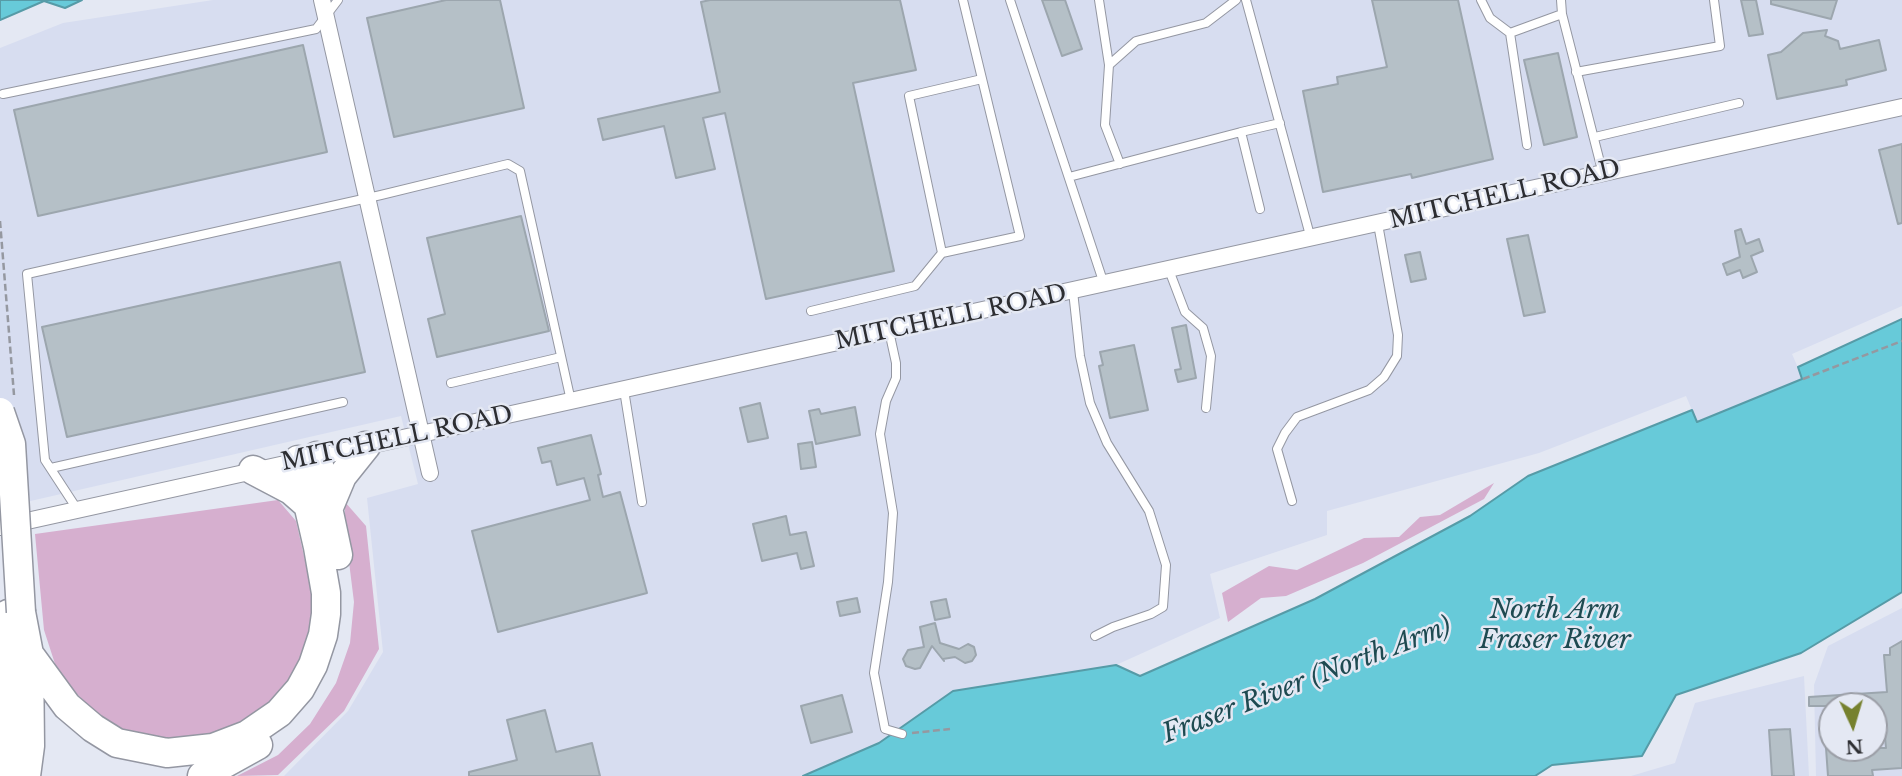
<!DOCTYPE html>
<html>
<head>
<meta charset="utf-8">
<style>
  body { margin:0 }
  #map { position:relative; width:1902px; height:776px; overflow:hidden; background:#e4e8f3; font-family:"Libre Baskerville",serif }
  canvas { display:block }
  .north { position:absolute; left:1818px; top:692px; width:70px; height:70px; box-sizing:border-box; background:#e4e8f3; border:2px solid #9b9ea6; border-radius:50%; rotate:176deg; font-size:19px; font-weight:700; line-height:28px; text-align:center; color:#2d2e32 }
  .north::after { content:''; display:block; margin:auto; width:24px; height:32px; background:#76812e; clip-path:polygon(50% 0,100% 100%,50% 72%,0 100%) }
</style>
</head>
<body>
<div id="map">
<canvas width="1902" height="776"></canvas>
<div class="north">N</div>
</div>
<script>
const ctx = document.querySelector('canvas').getContext('2d');
ctx.lineJoin = 'round';
function fillPath(path, color) { ctx.fillStyle = color; ctx.fill(path, 'evenodd'); }
const toPath = rows => new Path2D(rows.map(r => 'M' + r).join(''));
function stroke(path, color, width, dash) { ctx.strokeStyle = color; ctx.lineWidth = width; ctx.lineCap = dash ? 'butt' : 'round'; ctx.setLineDash(dash || []); ctx.stroke(path); }
function label(font, color, halo, rows, align = 'center') {
  ctx.font = font + ' "Libre Baskerville",serif'; ctx.lineWidth = 5; ctx.setLineDash([]); ctx.textBaseline = 'middle'; ctx.strokeStyle = halo; ctx.fillStyle = color; for (const [text, x, y, turn = 0] of rows) {
    ctx.save(); ctx.translate(x, y); ctx.rotate((+turn || 0) * Math.PI / 180); ctx.textAlign = isNaN(turn) ? turn : align; if (halo) ctx.strokeText(text, 0, 0); ctx.fillText(text, 0, 0); ctx.restore();
  }
}
fillPath(toPath([
  [213,0,1902,0,1902,306,1792,354,1803,379,1697,422,1686,396,1539,453,1327,511,1327,535,1210,574,1220,618,1116,665,953,691,879,743,803,776,284,776,348,711,383,652,367,498,418,484,401,416,0,508,0,48,63,23],
  [1902,608,1902,776,1816,776,1814,685,1828,646],
  [1832,706,1874,706,1874,748,1832,748],
  [1804,676,1809,776,1631,776,1675,763,1695,703]
]), '#d7ddf0');
fillPath(toPath([
  [1494,483,1484,499,1363,563,1286,596,1261,598,1228,622,1222,593,1269,566,1297,570,1364,538,1399,537,1420,517,1440,515],
  [278,500,296,521,312,591,310,638,284,688,259,716,216,735,164,742,117,728,83,701,57,670,44,630,35,534],
  [345,502,366,526,379,649,344,711,278,775,237,776,278,755,310,724,336,683,350,643,354,602,345,530]
]), '#d6afcf');
const water = toPath([
  [0,0,82,0,65,8,44,1,0,20,0,0],
  [1902,319,1902,592,1801,653,1676,695,1642,756,1552,765,1535,776,803,776,879,743,953,691,1116,665,1140,676,1315,599,1470,516,1528,476,1692,410,1697,422,1802,379,1798,367,1902,319]
]);
fillPath(water, '#67cad9');
stroke(water, '#569ba7', 2);
const building = toPath([
  [446,0,500,0,524,108,394,137,367,18,446,0],
  [710,0,900,0,916,70,853,83,894,271,766,299,725,113,703,118,715,169,676,178,664,126,603,140,598,119,720,92,701,2,710,0],
  [1042,0,1065,0,1082,49,1062,56,1042,0],
  [1372,0,1458,0,1493,159,1412,178,1411,174,1323,192,1303,91,1338,84,1337,77,1387,67,1372,0],
  [1741,0,1756,0,1763,34,1749,36,1741,0],
  [1771,0,1837,0,1831,19,1771,4,1771,0],
  [1827,30,1825,36,1838,41,1840,49,1879,40,1886,70,1846,80,1847,85,1777,99,1768,55,1781,52,1803,33,1827,30],
  [303,45,327,152,38,216,14,110,303,45],
  [1558,53,1577,137,1544,145,1524,60,1558,53],
  [1902,144,1902,223,1898,224,1879,150,1902,144],
  [521,216,549,331,437,357,428,319,445,314,427,238,521,216],
  [1741,229,1746,244,1759,239,1763,251,1751,256,1757,272,1743,278,1740,270,1727,275,1723,264,1740,257,1735,231,1741,229],
  [1528,235,1545,312,1524,316,1507,239,1528,235],
  [1420,252,1426,279,1411,282,1405,255,1420,252],
  [340,262,365,372,67,437,42,327,340,262],
  [1186,325,1196,378,1178,382,1175,370,1181,369,1172,328,1186,325],
  [1134,345,1148,410,1110,418,1099,366,1103,365,1100,352,1134,345],
  [760,403,768,438,748,442,740,408,760,403],
  [855,407,860,435,816,444,809,411,819,409,821,414,855,407],
  [591,435,601,474,598,475,603,497,620,492,647,593,498,632,472,531,590,500,584,478,557,485,551,461,542,463,538,448,591,435],
  [812,442,816,467,801,469,798,444,812,442],
  [786,516,790,535,806,532,814,566,801,569,797,553,762,561,753,524,786,516],
  [857,598,860,612,840,616,837,602,857,598],
  [946,599,950,617,935,620,931,602,946,599],
  [935,623,940,643,959,649,968,644,974,647,976,655,972,661,965,663,955,657,943,659,944,661,932,646,920,668,915,669,906,666,903,659,908,650,924,647,920,627,935,623],
  [1902,641,1902,768,1872,770,1873,776,1828,776,1826,748,1886,748,1884,725,1874,726,1874,706,1809,706,1809,697,1887,692,1884,655,1890,655,1890,648,1902,641],
  [842,695,852,732,811,743,801,706,842,695],
  [545,710,556,752,592,743,600,776,469,776,469,772,517,760,507,720,545,710],
  [1790,729,1794,776,1772,776,1769,730,1790,729]
]);
fillPath(building, '#b5c0c7');
stroke(building, '#9ca6ae', 2);
const service = toPath([
  [1010,0,1104,284],
  [1099,0,1109,65],
  [1246,0,1311,239],
  [1481,0,1490,18,1510,33,1527,145],
  [1561,0,1562,14,1603,174],
  [1510,33,1562,14],
  [1576,72,1720,46,1714,0],
  [3,94,316,29,338,0],
  [1241,132,1280,123],
  [1595,137,1739,103],
  [1120,164,1105,125,1109,65,1136,41,1206,23,1236,0],
  [1069,177,1241,132,1260,209],
  [942,253,909,96,982,79],
  [1169,270,1185,312,1203,328,1211,356,1206,408],
  [1073,291,1080,356,1090,403,1107,443,1149,511,1166,565,1163,607,1151,614,1113,627,1095,636],
  [811,311,915,286,942,253,1020,236,963,0],
  [889,331,896,363,896,378,886,401,880,434,893,513,888,582,874,673,885,729,902,734],
  [451,383,561,357],
  [624,390,642,502],
  [51,468,343,402],
  [1292,501,1277,449,1285,433,1297,417,1369,390,1384,377,1397,356,1398,335,1378,224],
  [77,509,45,460,27,274,381,195,508,164,520,171,571,401]
]);
const minor = toPath([
  [322,0,430,473],
  [0,527,1902,107]
]);
const motorway = toPath([
  [317,456,338,555],
  [253,470,291,490,307,504],
  [329,507,342,476,366,446],
  [21,612,29,654,30,746,26,776],
  [8,614,12,770],
  [29,654,67,706,93,728,117,743,167,753,213,748,247,735,279,713,300,689,313,665,323,635,326,614,326,593,318,547,298,460],
  [202,776,258,745]
]);
stroke(service, '#9497a2', 10);
stroke(minor, '#9497a2', 18);
stroke(motorway, '#9497a2', 31);
stroke(toPath([
  [1803,379,1902,341],
  [912,733,950,729]
]), '#9598a0', 2.5, [7, 3.5]);
stroke(service, '#fff', 8);
stroke(minor, '#fff', 16);
stroke(motorway, '#fff', 28);
const motorwayBridge = toPath([
  [0,412,11,444,21,612]
]);
stroke(motorwayBridge, '#9497a2', 31, []);
stroke(toPath([
  [0,221,14,395]
]), '#9598a0', 2.5, [7, 3.5]);
stroke(motorwayBridge, '#fff', 28);
label('24px', '#2d2e32', '#e4e8f3', [
  ["MITCHELL ROAD",1505,195,-13],
  ["MITCHELL ROAD",951,318,-12],
  ["MITCHELL ROAD",397,439,-12]
]);
label('italic 26px', '#1e4a51', '#e4e8f3', [
  ["North Arm",1555,611],
  ["Fraser River",1555,641],
  ["Fraser River (North Arm)",1307,681,-21]
]);
</script>
</body>
</html>
